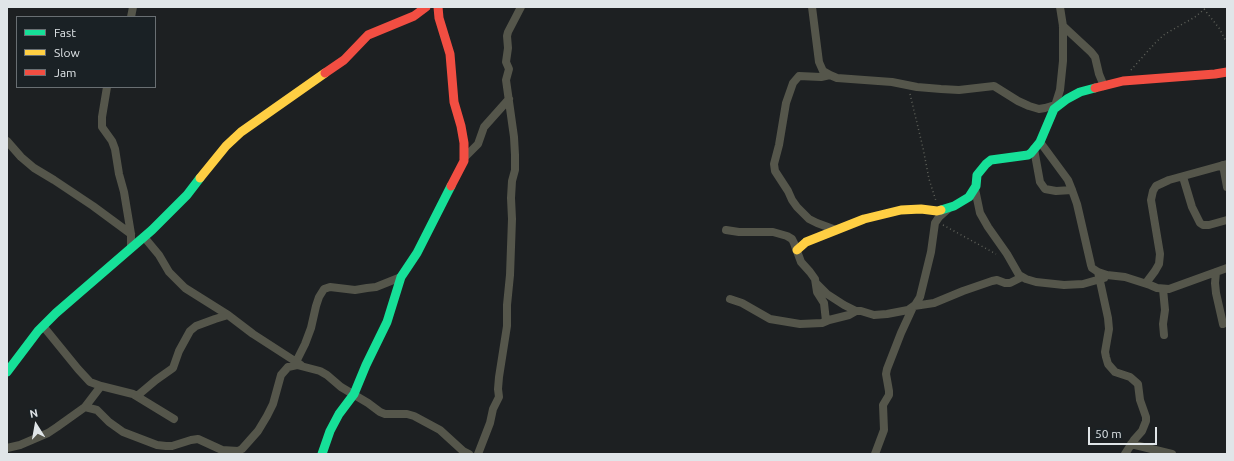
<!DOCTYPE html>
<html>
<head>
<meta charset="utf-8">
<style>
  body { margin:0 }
  #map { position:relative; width:1234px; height:461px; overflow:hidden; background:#1d2022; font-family:Ubuntu,sans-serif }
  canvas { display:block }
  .frame { position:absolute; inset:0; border:8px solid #e0e5e8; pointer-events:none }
  .legend { position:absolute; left:16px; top:16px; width:140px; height:72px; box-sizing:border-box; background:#1a2125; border:1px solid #696f73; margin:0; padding:5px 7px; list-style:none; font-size:12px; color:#e0e5e8 }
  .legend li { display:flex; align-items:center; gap:8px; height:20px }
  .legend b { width:20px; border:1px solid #696f73 }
  .north { position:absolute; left:16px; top:405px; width:40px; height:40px; -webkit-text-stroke:3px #1a2125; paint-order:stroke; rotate:349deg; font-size:11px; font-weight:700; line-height:16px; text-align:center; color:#e0e5e8 }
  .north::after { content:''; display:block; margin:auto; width:14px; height:18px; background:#e0e5e8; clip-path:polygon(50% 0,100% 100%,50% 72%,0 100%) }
  .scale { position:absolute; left:1088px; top:427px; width:69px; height:18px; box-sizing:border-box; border:2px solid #e0e5e8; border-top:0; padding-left:5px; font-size:12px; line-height:14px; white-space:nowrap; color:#e0e5e8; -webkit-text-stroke:3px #1a2125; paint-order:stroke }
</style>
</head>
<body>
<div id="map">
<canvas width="1234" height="461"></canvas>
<div class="frame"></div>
<ul class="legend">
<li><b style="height:5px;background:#16e098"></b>Fast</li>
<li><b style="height:5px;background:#ffcf43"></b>Slow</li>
<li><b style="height:5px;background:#f24e42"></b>Jam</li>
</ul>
<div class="north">N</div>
<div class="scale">50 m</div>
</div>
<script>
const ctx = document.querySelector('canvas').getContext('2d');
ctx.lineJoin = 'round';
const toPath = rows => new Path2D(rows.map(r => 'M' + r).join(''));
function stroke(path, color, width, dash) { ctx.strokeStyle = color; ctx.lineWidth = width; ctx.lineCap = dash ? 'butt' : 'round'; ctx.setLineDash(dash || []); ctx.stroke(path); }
stroke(toPath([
  [1204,9,1219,28,1227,43],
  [1131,70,1156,42,1165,34,1195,17,1207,7],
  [910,94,923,148,929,179,936,201],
  [943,225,996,254]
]), '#5e6059', 1.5, [1, 3]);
stroke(toPath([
  [812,7,819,62,823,71,830,75,837,78,892,82,917,87,941,89,959,90,994,86,1018,101,1029,106,1039,109,1045,108,1055,105],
  [131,17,133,7],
  [1063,26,1091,52,1095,57,1099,74,1104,86],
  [830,75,821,77,799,76,793,83,786,103,779,145,774,164,775,171,788,191,792,200,797,207,809,219,817,223,836,230],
  [107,87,102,117,102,127,112,141,115,149,119,174,124,192,131,234,131,248],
  [1054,109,1060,90,1063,61,1063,26,1060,7],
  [7,141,21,157,34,168,54,180,93,206,131,234],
  [1040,142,1068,180,1072,190,1077,204,1091,265,1092,268,1098,272,1107,275,1125,277,1150,285,1157,288,1169,289,1227,268],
  [1034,149,1040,182,1045,189,1056,191,1072,190],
  [464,158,478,144,484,127,509,99],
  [1223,165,1227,187],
  [1183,177,1192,207,1200,223,1203,225,1209,225,1227,220],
  [975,189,980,213,988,227,1007,254,1019,275,1026,279,1036,282,1064,285,1083,284,1104,278],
  [726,230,739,232,773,232,787,236,792,239,794,243,801,262,810,272,815,279,817,292,824,303,826,321],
  [144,237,159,255,169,272,185,288,228,315,253,334,301,365],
  [1098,272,1108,318,1109,329,1105,352,1106,357,1108,364,1115,372,1130,377,1138,384,1140,400,1146,417,1146,421,1142,431,1134,440,1125,454],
  [1216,272,1215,283,1216,293,1223,324],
  [816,283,827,294,844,305,856,311],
  [1146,283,1155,271,1159,264,1160,254,1151,200,1153,191,1156,186,1169,180,1227,164],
  [1163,289,1165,310,1163,324,1164,335],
  [730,299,742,303,770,319,800,324,822,323,829,320,849,315,856,311,861,311,874,315,887,314,908,310,915,305,920,297,931,252,935,223,939,217,948,209],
  [914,306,934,303,963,291,992,281,997,280,1005,283,1010,283,1022,277],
  [43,326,78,369,90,382,101,386,133,394,174,419],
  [296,362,305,344,311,328,316,306,319,297,324,289,330,287,355,290,367,288,376,287,401,277],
  [137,396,156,380,173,368,179,351,190,331,196,326,215,319,228,315],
  [85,407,97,410,109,422,123,432,157,445,166,446,172,446,191,440,198,439,222,450,238,451,242,449,258,431,267,416,273,404,281,375,288,367,297,365,320,371,327,375,341,387,368,403,380,412,385,414,407,414,414,416,440,430,463,451,469,454],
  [1131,444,1172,454],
  [7,448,20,445,48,433,57,427,85,407,101,386],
  [478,454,490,423,493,409,499,397,498,389,499,377,507,326,507,305,510,275,512,219,511,198,512,181,515,170,515,155,514,137,506,80,509,69,506,62,508,48,507,36,508,32,521,7],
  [875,454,884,430,883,405,889,395,889,391,886,374,887,369,901,333,913,307]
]), '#55564b', 8);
stroke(toPath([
  [941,210,954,206,969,197,976,186,977,175,986,164,991,160,1028,155,1031,153,1040,142,1054,109,1067,99,1080,92,1095,88],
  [7,372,38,331,56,313,152,230,187,195,200,178],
  [322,454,330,431,339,414,354,394,366,365,387,322,401,277,417,253,451,186]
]), '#16e098', 9);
stroke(toPath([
  [200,178,226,146,241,132,325,73],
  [797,250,806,242,864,219,901,210,921,209,937,211,941,210]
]), '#ffcf43', 9);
stroke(toPath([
  [438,7,439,18,450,54,454,102,461,126,464,143,464,161,451,186],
  [325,73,344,60,368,35,414,16,426,7],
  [1095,88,1123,81,1215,74,1227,72]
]), '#f24e42', 9);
</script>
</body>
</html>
